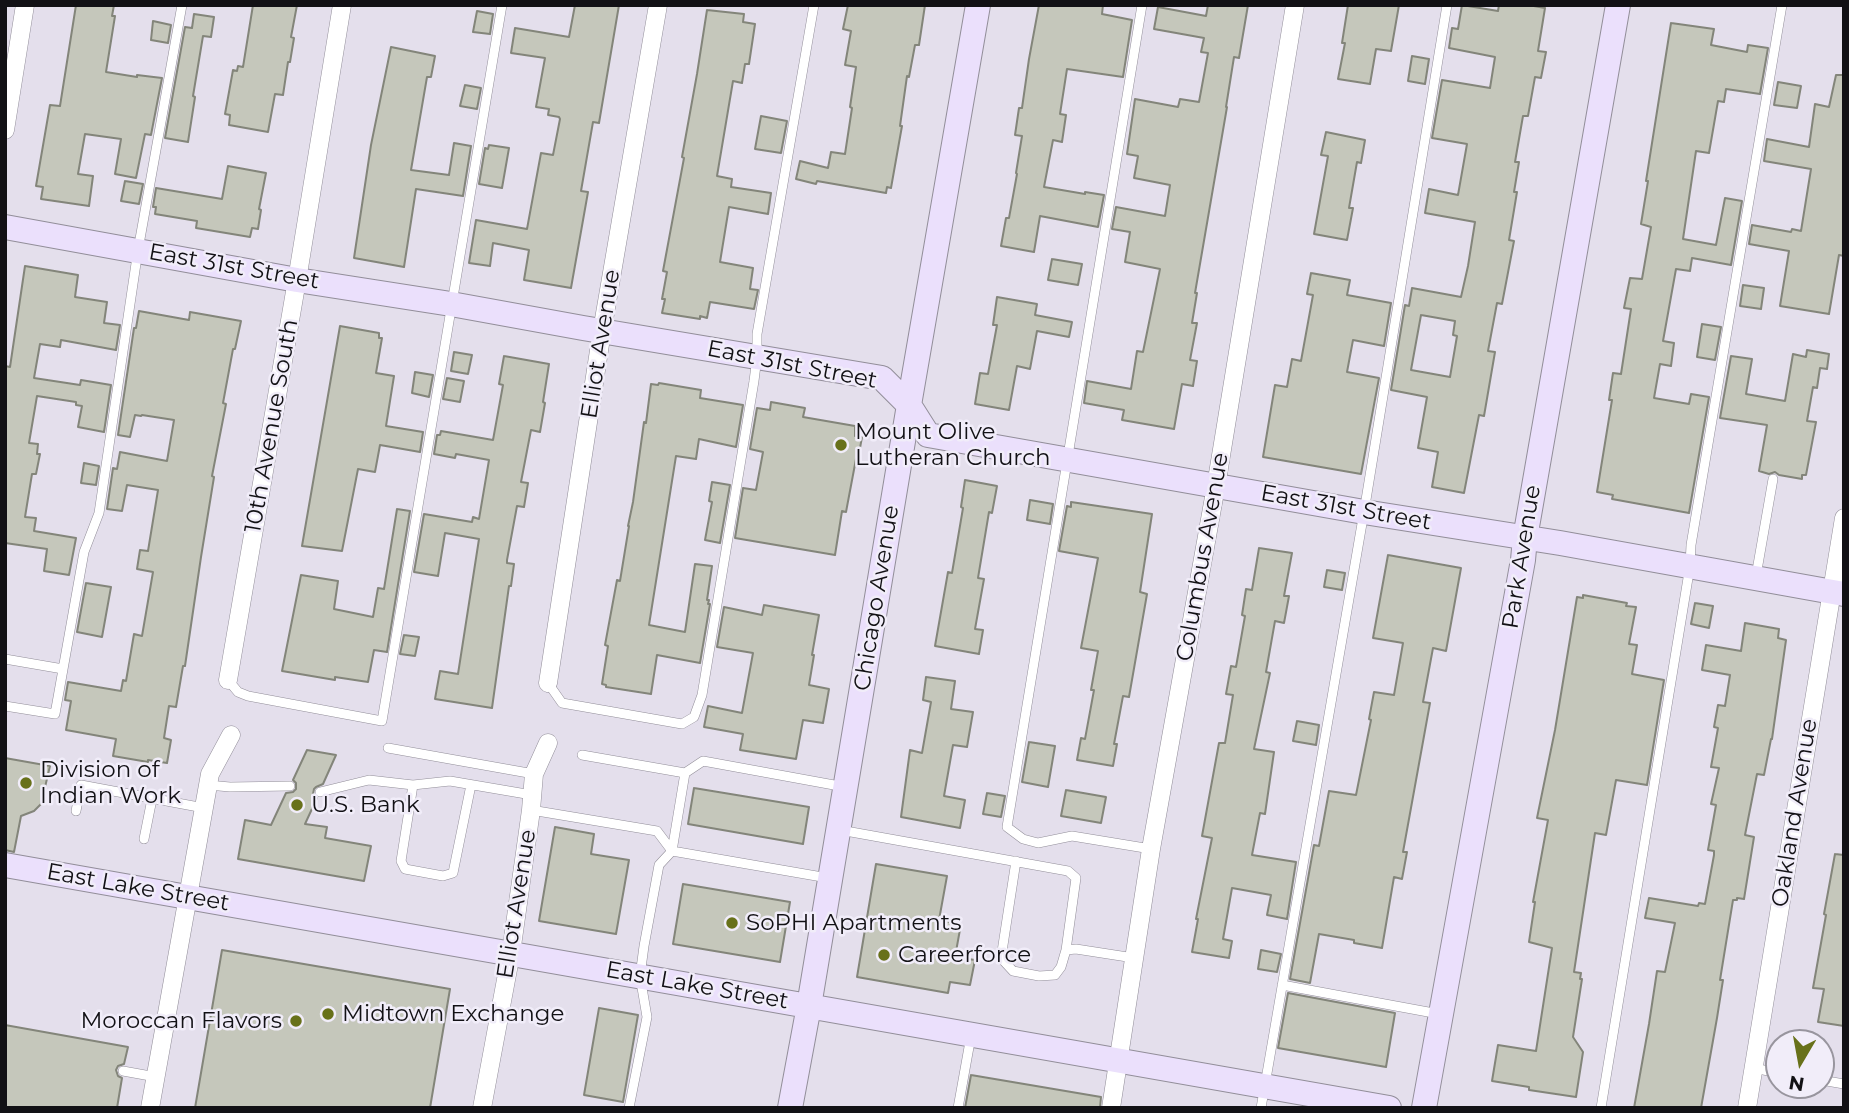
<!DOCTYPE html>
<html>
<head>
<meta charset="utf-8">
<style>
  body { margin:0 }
  #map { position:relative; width:1849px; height:1113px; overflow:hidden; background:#e4dfec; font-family:Montserrat,sans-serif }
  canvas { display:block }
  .frame { position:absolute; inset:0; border:7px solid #121115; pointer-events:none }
  .north { position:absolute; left:1765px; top:1029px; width:70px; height:70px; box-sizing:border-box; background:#f1edf9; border:2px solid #98959e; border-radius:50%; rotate:190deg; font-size:19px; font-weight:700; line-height:28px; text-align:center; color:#121115 }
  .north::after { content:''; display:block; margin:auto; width:24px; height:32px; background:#68711a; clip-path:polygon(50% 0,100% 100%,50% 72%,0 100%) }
</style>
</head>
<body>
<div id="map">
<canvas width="1849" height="1113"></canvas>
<div class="frame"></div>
<div class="north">N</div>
</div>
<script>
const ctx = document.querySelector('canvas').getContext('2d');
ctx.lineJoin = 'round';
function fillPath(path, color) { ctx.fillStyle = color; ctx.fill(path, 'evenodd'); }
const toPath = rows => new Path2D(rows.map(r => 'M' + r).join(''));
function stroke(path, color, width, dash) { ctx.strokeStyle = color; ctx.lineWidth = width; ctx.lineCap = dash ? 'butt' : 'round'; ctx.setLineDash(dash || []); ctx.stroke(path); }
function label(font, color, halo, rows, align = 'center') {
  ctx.font = font + ' Montserrat,sans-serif'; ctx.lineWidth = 5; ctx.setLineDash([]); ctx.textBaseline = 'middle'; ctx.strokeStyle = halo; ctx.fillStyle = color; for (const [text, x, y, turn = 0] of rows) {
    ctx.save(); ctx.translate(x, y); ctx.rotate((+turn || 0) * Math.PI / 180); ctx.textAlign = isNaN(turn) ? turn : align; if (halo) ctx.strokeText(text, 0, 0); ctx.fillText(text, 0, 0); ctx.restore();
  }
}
const building = toPath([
  [76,5,114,5,112,16,115,16,106,72,137,77,137,75,162,78,151,135,145,134,136,178,115,174,121,139,85,134,78,174,93,176,89,206,41,199,43,187,36,186,50,105,60,106,76,5],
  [253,5,297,5,291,37,294,38,290,62,288,62,283,95,275,94,268,132,229,125,230,115,225,114,233,70,237,71,238,66,243,67,253,5],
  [575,5,619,5,599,123,593,122,581,191,588,192,571,288,524,280,529,250,493,243,490,266,469,263,476,220,527,229,541,153,553,155,560,119,559,117,548,115,549,109,536,107,545,58,511,53,515,28,569,37,575,5],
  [848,5,925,5,919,45,915,45,909,77,907,76,900,126,902,126,891,188,887,187,886,193,817,181,816,184,796,179,800,161,828,168,831,152,845,154,852,108,850,107,856,67,845,65,851,31,843,29,848,5],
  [1039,5,1103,5,1102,14,1132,20,1123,77,1067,69,1060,114,1066,115,1062,142,1053,140,1044,187,1085,194,1085,192,1104,195,1098,227,1040,216,1034,252,1001,246,1006,218,1009,218,1017,174,1016,173,1022,136,1015,135,1019,108,1022,108,1029,59,1039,5],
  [1208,5,1248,5,1239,58,1234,57,1226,107,1227,107,1195,293,1197,293,1192,323,1197,323,1190,360,1197,361,1193,386,1182,384,1174,429,1122,420,1124,410,1084,403,1087,381,1131,389,1137,351,1143,352,1160,269,1125,262,1130,232,1112,229,1116,207,1165,216,1170,185,1134,178,1138,156,1127,154,1135,99,1178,107,1180,99,1199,102,1208,53,1201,52,1204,38,1154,29,1158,7,1206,16,1208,5],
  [1348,5,1399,5,1391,51,1376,49,1370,84,1338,79,1345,43,1342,43,1348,5],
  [1462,5,1498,11,1499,5,1528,5,1545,8,1538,51,1546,52,1541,78,1535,77,1528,116,1523,116,1515,162,1519,162,1514,192,1517,192,1509,240,1514,241,1502,304,1497,303,1488,351,1495,352,1484,416,1479,415,1464,493,1432,487,1438,452,1418,448,1427,397,1391,390,1405,305,1409,306,1412,288,1461,297,1468,266,1475,222,1425,213,1429,189,1458,195,1467,144,1432,138,1442,80,1490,88,1495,57,1449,48,1452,28,1458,29,1462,5],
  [1421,315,1455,321,1453,335,1457,336,1450,377,1411,370,1421,315],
  [707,10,744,14,743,22,755,24,749,64,745,64,742,83,733,81,717,176,732,179,731,187,771,193,768,214,729,207,720,262,753,268,750,289,758,290,754,309,710,302,707,318,700,316,700,319,662,313,665,299,662,299,667,272,663,271,684,158,682,157,697,74,707,10],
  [477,11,493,14,490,34,473,32,477,11],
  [194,14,214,17,211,37,203,36,193,96,195,97,188,142,165,138,185,27,192,28,194,14],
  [153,21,171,25,168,43,151,40,153,21],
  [1671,23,1714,29,1711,45,1747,52,1748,45,1768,48,1760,94,1726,89,1724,102,1718,101,1709,153,1696,151,1683,239,1716,245,1725,198,1742,201,1731,265,1692,258,1690,271,1676,269,1663,341,1674,343,1671,366,1660,364,1654,398,1689,404,1691,394,1709,397,1689,513,1612,499,1613,495,1597,492,1612,400,1609,400,1613,373,1621,374,1631,309,1624,308,1630,278,1642,279,1651,227,1641,224,1648,181,1646,181,1671,23],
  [391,47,435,56,431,77,427,77,411,170,449,175,454,143,471,146,463,196,416,189,404,267,354,258,371,145,391,47],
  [1412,56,1429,59,1425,84,1408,81,1412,56],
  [1836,75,1844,75,1844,256,1839,255,1829,314,1780,306,1789,251,1749,244,1752,225,1791,232,1792,229,1801,231,1811,169,1764,161,1767,139,1809,147,1815,104,1829,107,1836,75],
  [1778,82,1801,86,1797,108,1774,105,1778,82],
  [465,85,481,88,477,109,460,106,465,85],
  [761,116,787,121,781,153,755,149,761,116],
  [1326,132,1365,140,1361,163,1357,162,1349,208,1353,208,1347,240,1314,234,1328,156,1321,155,1326,132],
  [489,145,509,148,502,188,479,184,485,148,488,149,489,145],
  [228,166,266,173,259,209,261,210,258,229,252,228,250,237,196,228,197,221,155,214,156,207,153,207,156,188,222,199,228,166],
  [125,181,143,184,139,204,121,201,125,181],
  [1052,259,1082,264,1078,285,1048,280,1052,259],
  [25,266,78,275,75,297,107,302,104,323,120,325,116,350,61,340,60,347,40,344,34,378,80,385,81,380,111,385,104,432,78,427,82,406,76,405,76,402,37,396,29,443,38,444,37,454,40,454,36,474,32,474,25,517,36,518,34,531,76,538,69,575,44,571,47,549,5,543,5,366,10,367,25,266],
  [1311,273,1350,280,1347,295,1391,303,1384,346,1353,340,1347,372,1379,378,1361,474,1263,457,1275,385,1287,387,1292,359,1301,361,1313,295,1307,294,1311,273],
  [1743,285,1764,288,1761,309,1740,306,1743,285],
  [997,297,1037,304,1035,315,1072,322,1069,337,1037,331,1030,369,1017,366,1009,410,975,404,980,373,988,374,997,325,993,325,997,297],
  [139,311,189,320,190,312,241,321,235,349,233,349,223,403,226,404,212,476,214,477,201,557,185,666,183,666,176,707,169,706,164,738,171,740,167,763,148,760,148,762,113,756,116,739,66,730,71,701,65,700,68,682,121,691,123,680,126,681,134,634,142,636,153,572,137,569,140,550,148,551,158,490,127,485,122,511,107,509,113,468,117,469,120,452,167,461,174,420,142,415,141,416,135,415,130,437,118,435,134,328,136,328,139,311],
  [1702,324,1721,327,1715,360,1697,357,1702,324],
  [340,326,379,333,379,338,382,338,376,373,394,376,386,426,423,432,420,452,380,445,375,472,358,469,342,551,302,546,340,326],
  [1807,350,1829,354,1827,369,1820,368,1817,388,1813,387,1807,421,1816,422,1806,475,1802,475,1802,479,1779,475,1775,472,1769,474,1759,471,1767,425,1720,418,1731,356,1752,359,1746,394,1785,401,1793,354,1806,357,1807,350],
  [454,352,472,355,468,374,451,371,454,352],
  [504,356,549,364,543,402,545,403,540,432,531,430,521,482,528,483,524,507,517,506,507,560,507,563,514,564,511,586,509,586,492,708,435,699,440,671,458,674,479,539,445,533,438,576,414,572,424,514,472,522,473,517,479,519,489,460,456,454,455,458,434,454,437,435,440,435,441,431,493,440,503,385,499,384,504,356],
  [415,372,433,375,429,397,412,393,415,372],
  [447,378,464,381,460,402,443,399,447,378],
  [659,383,701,390,700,398,743,405,736,447,699,439,696,459,676,456,649,625,685,632,695,564,712,566,707,600,709,600,708,604,710,604,700,663,657,655,651,694,606,687,606,685,602,684,608,646,605,645,617,580,620,581,629,526,628,526,633,502,644,422,646,423,651,384,658,385,659,383],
  [771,402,805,408,803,417,855,426,855,436,862,437,858,459,856,459,846,512,842,511,835,555,735,538,743,488,756,490,763,452,750,449,757,408,770,410,771,402],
  [84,463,99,466,96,485,81,483,84,463],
  [965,480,997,486,992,513,989,512,978,578,984,579,975,629,983,630,979,654,935,646,948,572,952,573,963,508,961,507,965,480],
  [712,482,730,485,720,543,705,540,712,502,709,501,712,482],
  [1030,500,1053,504,1050,524,1027,520,1030,500],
  [1071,502,1152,514,1140,592,1147,594,1129,697,1123,696,1114,744,1117,744,1113,766,1077,760,1081,738,1085,739,1094,690,1091,690,1098,651,1081,648,1098,558,1059,551,1067,506,1071,507,1071,502],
  [397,509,410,511,387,652,374,650,368,682,335,677,335,680,282,671,301,575,338,581,334,609,373,617,378,588,384,589,397,509],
  [1259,548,1292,553,1284,596,1289,596,1284,623,1275,621,1266,672,1270,673,1254,749,1274,752,1265,814,1260,813,1252,855,1296,862,1287,919,1267,915,1271,895,1232,888,1223,939,1232,941,1229,958,1192,952,1198,919,1196,919,1212,838,1202,836,1219,743,1225,743,1233,695,1226,694,1231,666,1236,667,1245,616,1242,615,1246,589,1252,590,1259,548],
  [1388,555,1461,568,1446,651,1433,648,1423,702,1430,703,1403,852,1407,852,1402,879,1394,877,1382,948,1354,943,1354,940,1319,934,1310,983,1290,979,1314,845,1319,846,1329,791,1356,795,1371,720,1369,719,1374,692,1394,695,1403,643,1373,638,1388,555],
  [1327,570,1345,573,1342,590,1324,587,1327,570],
  [86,583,111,587,102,637,77,632,86,583],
  [1583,595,1627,603,1626,606,1636,607,1629,644,1637,645,1632,674,1664,680,1647,785,1616,780,1606,835,1595,833,1574,972,1581,973,1580,979,1582,979,1573,1037,1583,1052,1576,1097,1529,1090,1529,1087,1492,1081,1498,1045,1536,1051,1552,948,1529,942,1535,902,1533,902,1548,820,1537,818,1555,730,1577,597,1583,598,1583,595],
  [1695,603,1713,606,1709,628,1691,624,1695,603],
  [764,605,819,615,812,655,814,655,809,685,829,689,823,723,803,720,796,759,740,750,743,734,704,727,708,706,742,713,753,653,717,647,724,607,762,615,764,605],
  [1745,623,1779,629,1778,638,1786,640,1772,739,1771,739,1764,775,1757,774,1745,835,1754,837,1744,899,1737,898,1737,900,1733,900,1720,980,1723,980,1717,1018,1701,1108,1634,1108,1649,1024,1657,971,1665,972,1675,923,1645,918,1649,898,1698,906,1699,903,1705,904,1714,855,1714,851,1708,850,1716,805,1711,804,1719,768,1711,767,1718,728,1714,727,1718,705,1725,706,1730,675,1702,670,1706,645,1741,651,1745,623],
  [404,635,419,637,415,656,400,654,404,635],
  [926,677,955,681,951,709,973,712,967,747,953,745,944,796,965,800,960,828,901,817,910,750,922,753,931,702,923,700,926,677],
  [1297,721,1319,725,1316,745,1293,741,1297,721],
  [1029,742,1055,746,1048,787,1022,782,1029,742],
  [307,750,336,755,323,784,316,787,314,789,313,794,317,798,305,824,327,827,325,838,371,846,364,881,238,859,245,820,271,825,286,793,293,792,296,789,296,783,293,780,307,750],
  [5,758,50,766,41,804,34,811,21,816,14,852,5,850,5,758],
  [694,788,809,807,803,844,688,824,694,788],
  [1066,790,1106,797,1101,823,1061,816,1066,790],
  [987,793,1005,796,1001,817,983,814,987,793],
  [555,827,594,834,591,854,629,860,616,934,539,921,555,827],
  [1835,854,1844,855,1844,1026,1818,1022,1824,989,1813,988,1826,915,1824,914,1835,854],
  [876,864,947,876,939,920,961,924,955,957,975,960,970,985,950,982,948,993,857,977,876,864],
  [683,884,790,902,780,962,673,944,683,884],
  [222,950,450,989,430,1108,195,1108,222,950],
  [1261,950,1281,954,1277,972,1258,969,1261,950],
  [1288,993,1395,1013,1386,1067,1278,1048,1288,993],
  [599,1008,638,1015,623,1102,584,1095,599,1008],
  [5,1025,128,1047,124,1064,118,1066,116,1070,118,1076,122,1078,117,1108,5,1108,5,1025],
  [971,1075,1101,1097,1100,1108,965,1108,971,1075]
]);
fillPath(building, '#c5c7bb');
stroke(building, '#83857a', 2);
const lane = toPath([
  [1142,5,1007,827,1023,839,1038,843,1072,836,1151,849],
  [1756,576,1773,479],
  [5,659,63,669],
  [228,680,238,692,248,696,382,721,502,5],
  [548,683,562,703,682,724,694,717,702,695,754,381,757,357,757,334,814,5],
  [5,706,55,714,84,552,99,513,138,250,182,5],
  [388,748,534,774],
  [582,755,685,773,672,851,828,878],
  [685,773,703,761,845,787],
  [208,785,230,787,290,786],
  [413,785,401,861,405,869,443,876,453,873,471,785],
  [320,792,369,780,413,785,450,781,532,795],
  [531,810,657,831,672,851,659,865,644,946,640,976,647,1017,629,1108],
  [76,811,81,785,204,808],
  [840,830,1068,871,1076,878,1066,950,1076,949,1134,958],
  [144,839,152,799],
  [1016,861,1001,958,1013,971,1039,976,1055,975,1061,967,1066,950],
  [1282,985,1439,1014],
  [1753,1068,1779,1073],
  [123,1071,156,1077],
  [1821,1080,1844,1084],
  [958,1108,971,1036],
  [1261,1108,1364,512,1447,5],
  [1601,1108,1690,566,1691,545,1782,5]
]);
const street = toPath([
  [5,130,25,5],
  [228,680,297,280,342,5],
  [548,683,602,331,658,5],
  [150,1108,210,774,231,735],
  [482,1108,511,953,531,810,534,774,548,743],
  [1111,1108,1151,849,1216,486,1295,5],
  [1747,1108,1844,518]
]);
const secondary = toPath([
  [5,227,297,280,451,304,583,328,882,378,909,405,928,435,1364,512,1560,543,1844,594],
  [5,865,1389,1108],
  [790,1108,809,1006,909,405,978,5],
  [1424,1108,1523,560,1525,538,1618,5]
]);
stroke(lane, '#928e99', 10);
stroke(street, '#928e99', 19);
stroke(secondary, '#928e99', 26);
stroke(lane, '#fff', 9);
stroke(street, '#fff', 18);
stroke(secondary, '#ebe0fc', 24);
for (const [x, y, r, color] of [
  [841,445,7,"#68711a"],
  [26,783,7,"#68711a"],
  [297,805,7,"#68711a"],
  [732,923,7,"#68711a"],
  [884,955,7,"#68711a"],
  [328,1014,7,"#68711a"],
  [296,1021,7,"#68711a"]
]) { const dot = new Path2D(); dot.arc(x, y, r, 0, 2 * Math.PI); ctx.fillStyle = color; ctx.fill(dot); stroke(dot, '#f1edf9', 2.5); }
label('23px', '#121115', '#f1edf9', [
  ["East 31st Street",234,267,10],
  ["Elliot Avenue",601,344,-81],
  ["East 31st Street",792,365,11],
  ["10th Avenue South",272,426,-80],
  ["East 31st Street",1346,508,10],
  ["Columbus Avenue",1203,557,-80],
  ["Park Avenue",1522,557,-81],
  ["Chicago Avenue",877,598,-81],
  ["Oakland Avenue",1795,813,-81],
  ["East Lake Street",138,888,10],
  ["Elliot Avenue",517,904,-81],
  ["East Lake Street",697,986,10]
]);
label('23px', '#121115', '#f1edf9', [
  ["Mount Olive",855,432],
  ["Lutheran Church",855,458],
  ["Division of",40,770],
  ["Indian Work",40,796],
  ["U.S. Bank",311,805],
  ["SoPHI Apartments",746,923],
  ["Careerforce",898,955],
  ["Midtown Exchange",342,1014],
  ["Moroccan Flavors",282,1021,"right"]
], 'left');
</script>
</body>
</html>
